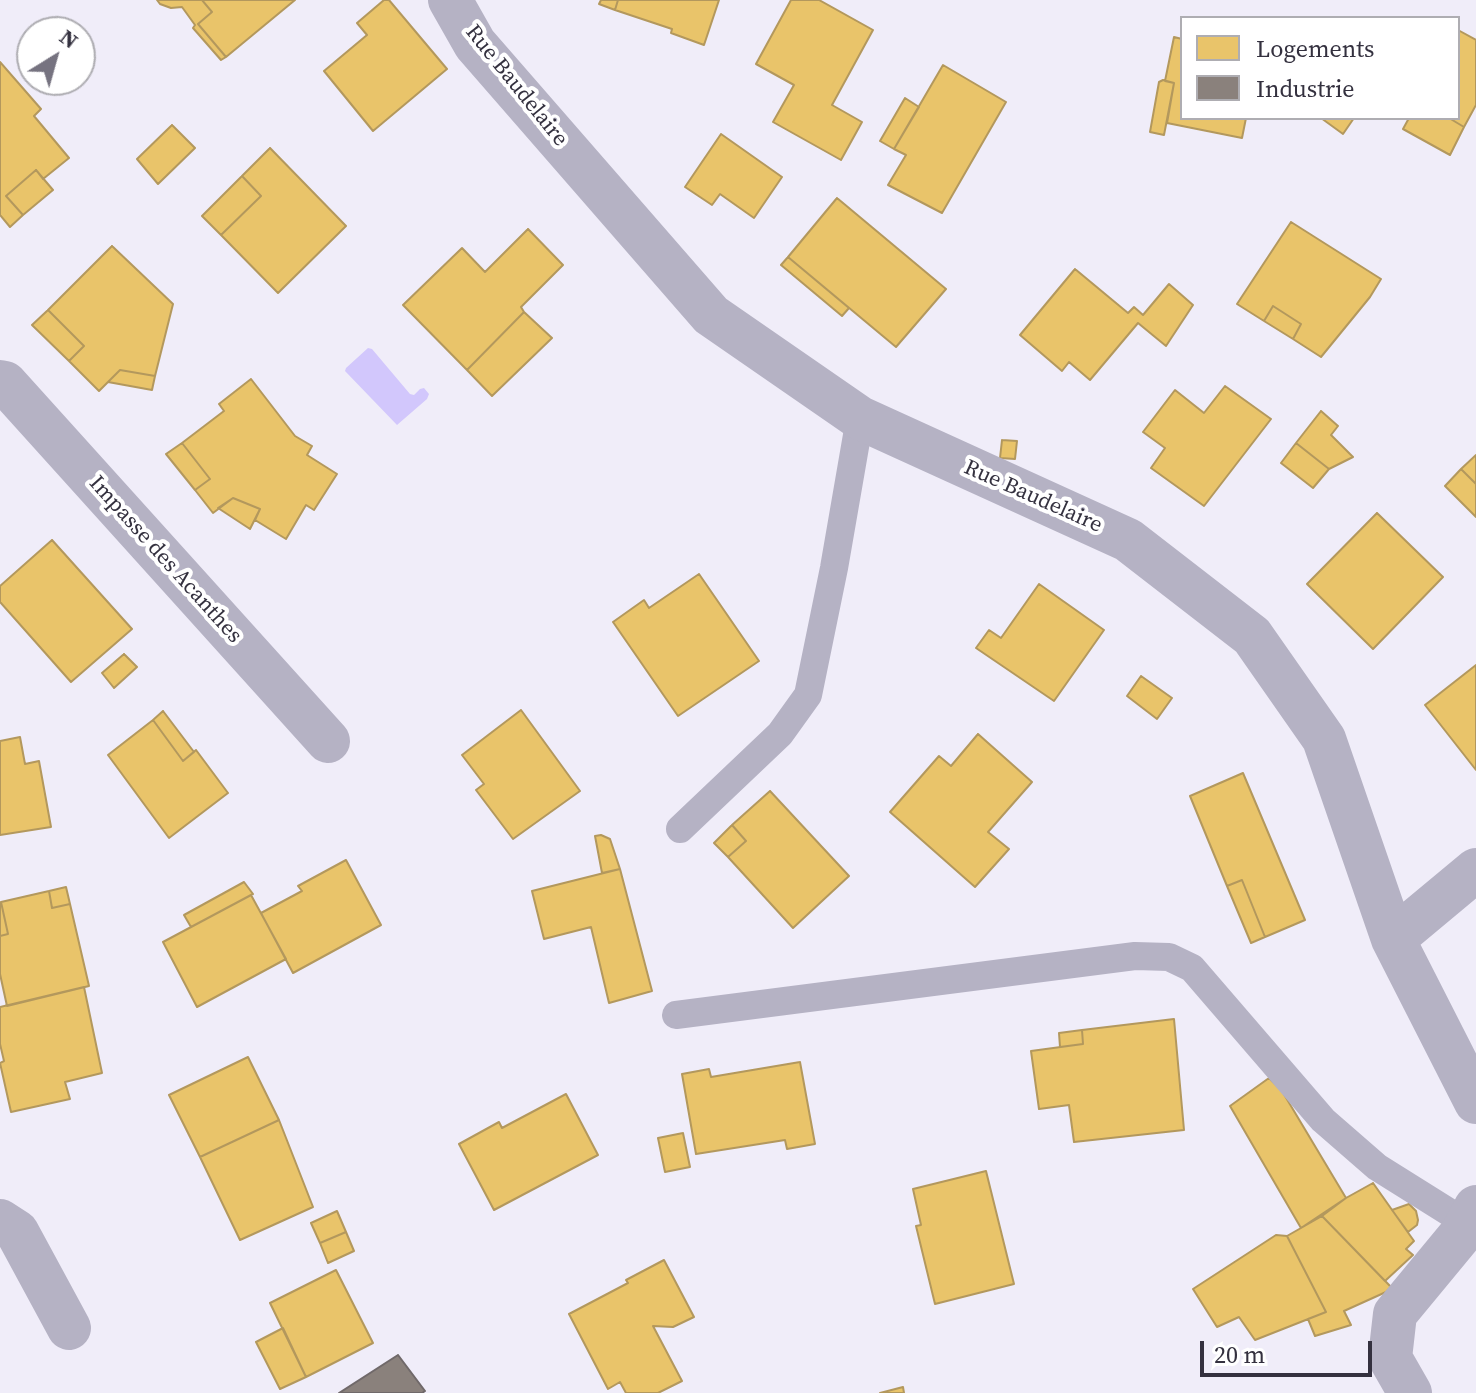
<!DOCTYPE html>
<html>
<head>
<meta charset="utf-8">
<style>
  body { margin:0 }
  #map { position:relative; width:1476px; height:1393px; overflow:hidden; background:#f0edf9; font-family:"Source Serif 4",serif }
  canvas { display:block }
  .legend { position:absolute; left:1180px; top:16px; width:280px; height:104px; box-sizing:border-box; background:#fff; border:2px solid #aeadb2; margin:0; padding:10px 14px; list-style:none; font-size:24px; color:#34313f }
  .legend li { display:flex; align-items:center; gap:16px; height:40px }
  .legend b { width:40px; border:2px solid #aeadb2 }
  .north { position:absolute; left:16px; top:16px; width:80px; height:80px; box-sizing:border-box; background:#fff; border:2px solid #aeadb2; border-radius:50%; rotate:37deg; font-size:22px; font-weight:700; line-height:32px; text-align:center; color:#34313f }
  .north::after { content:''; display:block; margin:auto; width:28px; height:36px; background:#767380; clip-path:polygon(50% 0,100% 100%,50% 72%,0 100%) }
  .scale { position:absolute; left:1200px; top:1341px; width:172px; height:36px; box-sizing:border-box; border:4px solid #34313f; border-top:0; padding-left:10px; font-size:24px; line-height:28px; white-space:nowrap; color:#34313f; -webkit-text-stroke:6px #fff; paint-order:stroke }
</style>
</head>
<body>
<div id="map">
<canvas width="1476" height="1393"></canvas>
<ul class="legend">
<li><b style="height:22px;background:#e9c46a"></b>Logements</li>
<li><b style="height:22px;background:#8a817c"></b>Industrie</li>
</ul>
<div class="north">N</div>
<div class="scale">20 m</div>
</div>
<script>
const ctx = document.querySelector('canvas').getContext('2d');
ctx.lineJoin = 'round';
function fillPath(path, color) { ctx.fillStyle = color; ctx.fill(path, 'evenodd'); }
const toPath = rows => new Path2D(rows.map(r => 'M' + r).join(''));
function stroke(path, color, width, dash) { ctx.strokeStyle = color; ctx.lineWidth = width; ctx.lineCap = dash ? 'butt' : 'round'; ctx.setLineDash(dash || []); ctx.stroke(path); }
function label(font, color, halo, rows, align = 'center') {
  ctx.font = font + ' "Source Serif 4",serif'; ctx.lineWidth = 8; ctx.setLineDash([]); ctx.textBaseline = 'middle'; ctx.strokeStyle = halo; ctx.fillStyle = color; for (const [text, x, y, turn = 0] of rows) {
    ctx.save(); ctx.translate(x, y); ctx.rotate((+turn || 0) * Math.PI / 180); ctx.textAlign = isNaN(turn) ? turn : align; if (halo) ctx.strokeText(text, 0, 0); ctx.fillText(text, 0, 0); ctx.restore();
  }
}
fillPath(toPath([
  [368,348,372,349,410,394,414,395,420,389,424,388,429,394,427,399,397,425,345,371,346,368]
]), '#d2c7fc');
const homes = toPath([
  [157,0,202,0,212,12,198,24,226,57,221,60,193,28,195,25,182,7,171,8,160,4,157,0],
  [202,0,295,0,226,57,198,24,212,12,202,0],
  [384,0,389,0,447,69,373,131,324,71,367,35,357,23,384,0],
  [601,0,618,0,615,10,599,4,601,0],
  [618,0,719,0,704,45,671,33,672,29,615,10,618,0],
  [791,0,819,0,873,30,832,105,862,122,841,160,773,122,794,85,756,64,791,0],
  [1458,30,1476,40,1476,105,1464,127,1449,118,1458,118,1458,30],
  [1174,37,1182,39,1182,118,1246,118,1242,138,1167,123,1174,83,1165,81,1174,37],
  [0,62,41,109,34,116,69,158,43,179,36,170,6,196,23,215,10,227,0,215,0,62],
  [943,65,1006,102,942,213,888,185,906,155,894,149,943,65],
  [1163,80,1174,83,1164,135,1150,132,1159,82,1163,80],
  [905,98,919,107,894,149,880,141,905,98],
  [1321,118,1354,118,1343,134,1321,118],
  [1409,118,1449,118,1464,127,1450,155,1403,129,1409,118],
  [172,125,195,148,158,184,137,159,172,125],
  [721,134,782,177,754,218,720,194,712,205,685,187,721,134],
  [270,148,346,226,278,293,221,235,261,196,242,176,270,148],
  [36,170,53,190,23,215,6,196,36,170],
  [242,176,261,196,221,235,202,216,242,176],
  [837,198,946,289,896,347,788,257,837,198],
  [1291,222,1381,279,1370,297,1321,357,1293,339,1301,324,1273,306,1264,321,1237,304,1291,222],
  [528,229,563,265,521,307,524,312,467,370,403,305,462,248,485,272,528,229],
  [112,246,173,304,155,376,120,370,99,391,69,361,84,346,48,310,112,246],
  [788,257,849,308,842,316,781,265,788,257],
  [1075,269,1128,313,1134,307,1143,315,1169,284,1193,305,1166,346,1138,323,1090,380,1069,362,1062,371,1020,335,1075,269],
  [1273,306,1301,324,1293,339,1264,321,1273,306],
  [48,310,84,346,69,361,32,325,48,310],
  [524,312,552,338,492,396,467,370,524,312],
  [120,370,155,376,152,390,108,382,120,370],
  [251,379,295,436,312,446,307,455,337,474,314,510,306,505,286,539,255,520,260,509,233,498,213,513,195,490,210,479,182,443,224,411,219,404,251,379],
  [1225,386,1271,419,1204,506,1151,468,1165,448,1143,432,1175,390,1204,413,1225,386],
  [1321,411,1338,426,1331,435,1353,457,1329,469,1296,443,1321,411],
  [1002,440,1017,441,1015,459,1000,458,1002,440],
  [182,443,210,479,195,490,166,454,182,443],
  [1296,443,1329,469,1313,488,1281,463,1296,443],
  [1476,455,1476,484,1461,469,1476,455],
  [1461,469,1476,484,1476,517,1445,486,1461,469],
  [233,498,260,509,250,529,218,508,233,498],
  [1377,513,1443,577,1373,649,1307,584,1377,513],
  [52,540,132,629,71,682,0,602,0,586,52,540],
  [699,574,759,661,678,716,613,622,644,600,649,608,699,574],
  [1039,584,1104,630,1054,701,976,648,989,630,1001,638,1039,584],
  [124,654,137,667,114,688,102,673,124,654],
  [1476,665,1476,770,1425,705,1476,665],
  [1141,676,1172,698,1157,719,1127,696,1141,676],
  [521,710,580,791,513,839,476,790,484,784,462,755,521,710],
  [163,711,194,752,183,761,153,720,163,711],
  [153,720,183,761,196,750,228,793,169,838,108,755,153,720],
  [978,734,1032,782,988,832,1009,849,975,887,890,812,939,756,951,766,978,734],
  [20,737,25,764,39,761,51,827,0,835,0,741,20,737],
  [1243,773,1305,920,1265,937,1242,880,1227,886,1190,796,1243,773],
  [770,791,849,876,793,928,728,857,746,841,732,825,770,791],
  [732,825,746,841,728,857,714,843,732,825],
  [601,835,610,839,620,869,602,873,595,836,601,835],
  [346,860,381,925,293,973,261,913,302,891,298,886,346,860],
  [620,869,652,991,609,1003,591,927,544,939,532,891,620,869],
  [1242,880,1265,937,1251,943,1227,886,1242,880],
  [244,882,253,894,191,927,184,915,244,882],
  [66,887,70,904,52,908,49,891,66,887],
  [49,891,52,908,70,904,89,986,7,1006,0,974,0,936,8,934,1,902,49,891],
  [251,895,286,959,197,1007,163,942,251,895],
  [1,902,8,934,0,936,0,903,1,902],
  [84,987,102,1073,65,1082,70,1099,11,1112,0,1063,4,1061,0,1044,0,1007,84,987],
  [1174,1019,1184,1130,1074,1142,1069,1105,1039,1109,1031,1051,1083,1044,1082,1030,1174,1019],
  [1082,1030,1083,1044,1060,1047,1059,1033,1082,1030],
  [248,1057,279,1120,200,1157,169,1095,248,1057],
  [800,1062,815,1144,787,1149,785,1140,696,1154,682,1074,709,1069,711,1077,800,1062],
  [1269,1078,1282,1091,1346,1198,1301,1228,1230,1106,1269,1078],
  [566,1094,598,1155,494,1210,459,1144,499,1122,502,1128,566,1094],
  [279,1120,313,1207,240,1240,200,1157,279,1120],
  [683,1133,690,1167,665,1172,658,1138,683,1133],
  [986,1171,1014,1284,935,1304,916,1226,921,1225,913,1189,986,1171],
  [1373,1183,1414,1241,1406,1249,1413,1255,1385,1281,1322,1216,1346,1198,1373,1183],
  [1409,1204,1416,1211,1418,1220,1417,1225,1408,1232,1392,1210,1409,1204],
  [337,1211,346,1232,320,1243,311,1223,337,1211],
  [1322,1216,1391,1287,1386,1292,1344,1311,1351,1325,1315,1336,1308,1319,1326,1312,1287,1236,1322,1216],
  [346,1232,354,1251,328,1263,320,1243,346,1232],
  [1276,1235,1287,1236,1326,1312,1255,1340,1239,1317,1217,1327,1193,1289,1276,1235],
  [664,1260,694,1317,673,1327,653,1326,682,1381,658,1393,626,1393,620,1382,608,1389,569,1314,628,1283,626,1280,664,1260],
  [336,1270,373,1343,306,1377,270,1303,336,1270],
  [283,1328,306,1377,280,1389,256,1342,283,1328],
  [903,1387,904,1393,880,1393,903,1387]
]);
fillPath(homes, '#e9c46a');
stroke(homes, '#b3985d', 2);
const industry = toPath([
  [398,1355,425,1391,422,1393,339,1393,398,1355]
]);
fillPath(industry, '#8a817c');
stroke(industry, '#70696a', 2);
stroke(toPath([
  [680,829,780,734,808,695,834,568,860,418],
  [676,1015,1135,956,1169,957,1192,968,1323,1120,1377,1167,1468,1224]
]), '#b5b2c4', 28);
stroke(toPath([
  [450,0,475,44,711,315,860,418,1128,540,1252,636,1324,739,1393,939,1476,1102],
  [0,382,5,383,328,741],
  [1393,939,1476,870],
  [0,1221,17,1232,69,1328],
  [1410,1393,1390,1358,1395,1314,1462,1233,1476,1207]
]), '#b5b2c4', 44);
label('22px', '#34313f', '#fff', [
  ["Rue Baudelaire",516,86,51],
  ["Rue Baudelaire",1033,497,24],
  ["Impasse des Acanthes",165,560,48]
]);
</script>
</body>
</html>
